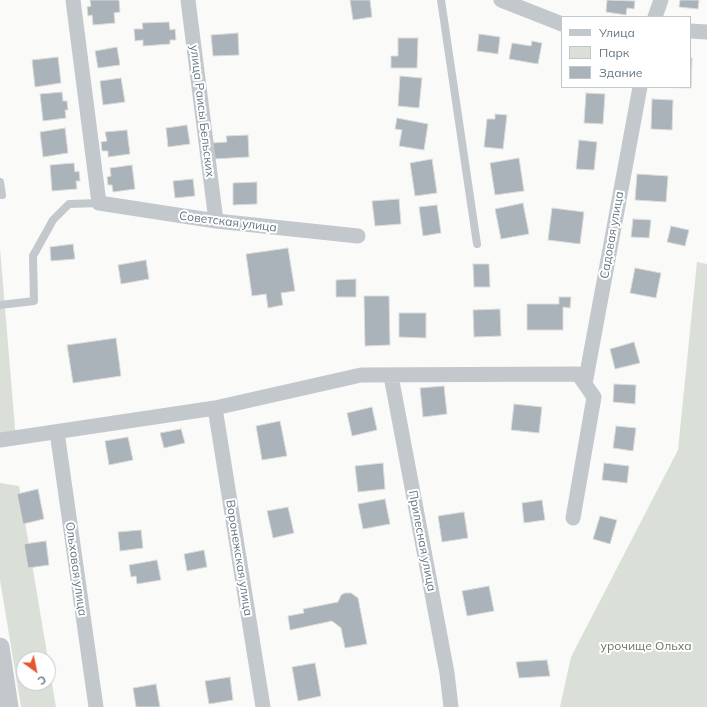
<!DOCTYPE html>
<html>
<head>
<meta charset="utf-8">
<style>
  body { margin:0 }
  #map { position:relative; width:707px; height:707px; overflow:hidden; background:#fafaf8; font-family:Mulish,sans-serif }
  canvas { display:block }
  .legend { position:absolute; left:561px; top:16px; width:130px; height:72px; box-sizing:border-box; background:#fff; border:1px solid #c1c8cd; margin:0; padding:5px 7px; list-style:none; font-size:12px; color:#657683 }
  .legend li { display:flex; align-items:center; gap:8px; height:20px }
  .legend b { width:20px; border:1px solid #c1c8cd }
  .north { position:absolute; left:16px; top:651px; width:40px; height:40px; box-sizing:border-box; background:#fff; border:1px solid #c1c8cd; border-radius:50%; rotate:147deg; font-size:11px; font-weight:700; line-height:16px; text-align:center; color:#657683 }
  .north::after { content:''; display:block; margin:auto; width:14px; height:18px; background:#e4572e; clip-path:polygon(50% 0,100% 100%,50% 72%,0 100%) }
</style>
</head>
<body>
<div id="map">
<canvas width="707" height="707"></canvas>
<ul class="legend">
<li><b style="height:5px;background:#c3c8cc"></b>Улица</li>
<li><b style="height:11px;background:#dadfd7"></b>Парк</li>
<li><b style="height:11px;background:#aab3b9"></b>Здание</li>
</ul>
<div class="north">С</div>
</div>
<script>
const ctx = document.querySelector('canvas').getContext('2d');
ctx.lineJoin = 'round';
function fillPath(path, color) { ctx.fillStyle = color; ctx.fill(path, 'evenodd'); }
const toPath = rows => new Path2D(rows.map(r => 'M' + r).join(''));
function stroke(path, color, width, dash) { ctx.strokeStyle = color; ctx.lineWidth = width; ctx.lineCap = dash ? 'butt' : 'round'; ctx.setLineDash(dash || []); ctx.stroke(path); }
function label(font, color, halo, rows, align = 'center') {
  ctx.font = font + ' Mulish,sans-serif'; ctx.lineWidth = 4; ctx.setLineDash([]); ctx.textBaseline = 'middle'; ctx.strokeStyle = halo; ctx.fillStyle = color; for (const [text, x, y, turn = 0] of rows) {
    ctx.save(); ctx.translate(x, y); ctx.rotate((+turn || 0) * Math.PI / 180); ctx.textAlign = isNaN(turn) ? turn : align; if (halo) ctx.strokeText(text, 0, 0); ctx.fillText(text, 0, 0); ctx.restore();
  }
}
fillPath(toPath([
  [0,248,16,441,0,439],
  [697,262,707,264,707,707,560,707,571,657,678,450],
  [0,483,19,486,48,659,24,659,24,683,48,683,48,661,56,707,21,707,0,580]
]), '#dadfd7');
const building = toPath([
  [90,0,119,0,120,12,114,13,115,23,93,25,92,15,88,16,87,7,91,6,90,0],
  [350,0,370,0,372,17,353,20,350,0],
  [607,0,635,1,634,9,627,8,626,15,606,12,607,0],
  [680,0,699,0,698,9,679,7,680,0],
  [169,22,170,30,175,29,176,40,170,40,170,44,143,46,143,40,135,41,134,29,143,29,142,23,169,22],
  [238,33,239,55,213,56,211,35,238,33],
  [479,34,500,37,498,54,477,51,479,34],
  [398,38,418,38,417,68,391,68,391,56,398,56,398,38],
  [532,41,542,43,538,64,509,59,512,43,531,46,532,41],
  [117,47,120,65,98,68,95,51,117,47],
  [58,57,61,83,35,87,32,60,58,57],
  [690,58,692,58,691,88,653,87,690,87,690,58],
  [400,76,422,78,419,108,398,106,400,76],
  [121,78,125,102,103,105,100,81,121,78],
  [62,92,63,101,67,101,68,110,65,110,66,118,43,121,40,94,62,92],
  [586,93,605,94,603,124,584,123,586,93],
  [652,99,673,100,672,130,651,129,652,99],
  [495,114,507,115,503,149,484,147,487,119,495,119,495,114],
  [397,118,428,124,424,150,399,146,402,130,395,129,397,118],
  [187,125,190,144,168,147,166,128,187,125],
  [65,128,68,153,43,157,40,132,65,128],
  [127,130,130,154,108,157,108,151,102,151,101,142,107,141,105,132,127,130],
  [248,135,249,157,213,159,212,143,227,142,226,136,248,135],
  [579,140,597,142,594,170,576,169,579,140],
  [519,158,524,191,495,195,490,163,519,158],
  [432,159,437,193,415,196,410,163,432,159],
  [74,163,75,172,79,171,80,181,76,181,77,189,52,191,50,165,74,163],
  [132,165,135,189,113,192,112,185,108,185,107,177,111,176,110,168,132,165],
  [637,174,668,176,666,202,635,200,637,174],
  [193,179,195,196,175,198,173,181,193,179],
  [257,182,257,204,233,205,233,183,257,182],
  [399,199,401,224,375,226,372,201,399,199],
  [523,203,529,234,501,239,495,209,523,203],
  [437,205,441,233,423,236,419,207,437,205],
  [552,208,584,212,580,244,548,240,552,208],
  [633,219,651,220,649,238,631,237,633,219],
  [671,226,689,230,685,246,667,242,671,226],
  [73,244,75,259,51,261,50,247,73,244],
  [288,248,295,291,281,293,283,305,268,308,266,294,252,296,246,254,288,248],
  [146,260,149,279,121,284,118,265,146,260],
  [473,264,489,264,490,287,474,287,473,264],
  [635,268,661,273,656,298,630,293,635,268],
  [356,279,356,297,336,297,336,280,356,279],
  [364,296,389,296,390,345,365,346,364,296],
  [559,297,571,297,570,308,563,307,563,330,527,330,527,304,559,304,559,297],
  [500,309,501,336,474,337,473,310,500,309],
  [399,313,426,313,426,338,399,337,399,313],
  [116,338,121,376,73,383,67,345,116,338],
  [634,342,640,363,615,369,610,349,634,342],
  [614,384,636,385,635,404,613,402,614,384],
  [444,386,447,414,423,417,420,388,444,386],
  [514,404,542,407,539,433,511,430,514,404],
  [372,407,377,430,352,436,347,413,372,407],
  [280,421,287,456,262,460,256,426,280,421],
  [616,426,636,428,633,451,613,448,616,426],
  [181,429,185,443,164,448,160,433,181,429],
  [128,437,133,460,109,465,105,441,128,437],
  [383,463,385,489,358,492,355,466,383,463],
  [604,463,629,466,627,483,602,480,604,463],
  [38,489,44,519,23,524,17,494,38,489],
  [385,499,390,524,363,529,358,504,385,499],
  [542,500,545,520,524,523,522,503,542,500],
  [288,507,294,533,273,538,267,511,288,507],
  [464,512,468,538,442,542,438,516,464,512],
  [600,516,617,520,610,544,593,539,600,516],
  [141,530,143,548,120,551,118,532,141,530],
  [46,541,49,565,28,568,24,544,46,541],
  [204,550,207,567,187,571,184,554,204,550],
  [157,560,161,580,137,584,136,576,131,577,129,565,157,560],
  [489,586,494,611,467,616,462,591,489,586],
  [345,593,351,593,358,598,367,644,345,648,341,628,332,621,290,630,288,616,304,613,303,609,338,602,341,595,345,593],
  [547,660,550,676,519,678,516,662,547,660],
  [315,663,321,696,298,701,292,667,315,663],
  [230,677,233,700,209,704,205,681,230,677],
  [156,684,160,707,136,707,133,688,156,684]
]);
fillPath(building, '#aab3b9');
stroke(building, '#dcdcda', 1);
stroke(toPath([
  [441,0,477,244],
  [0,182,2,195],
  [0,305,34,301,33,256,53,220,69,204,99,203]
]), '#c3c8cc', 8);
stroke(toPath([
  [73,0,99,203,216,221,358,236],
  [188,0,216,221],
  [501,0,562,24],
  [655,17,661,0],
  [690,31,707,32],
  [391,376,447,673,451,707],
  [585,384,640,87],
  [215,408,263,707],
  [57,432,96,707],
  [0,440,215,408,361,375,578,374,594,397,573,518]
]), '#c3c8cc', 15);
stroke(toPath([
  [0,647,9,707]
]), '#c3c8cc', 19);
label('12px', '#657683', '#fff', [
  ["улица Раисы Бельских",202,111,83],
  ["Советская улица",228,222,7],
  ["Садовая улица",612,235,-80],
  ["Прилесная улица",422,541,79],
  ["Воронежская улица",239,558,81],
  ["Ольховая улица",76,569,82]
]);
label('12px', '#687a64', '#fff', [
  ["урочище Ольха",646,646]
]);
</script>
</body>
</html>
